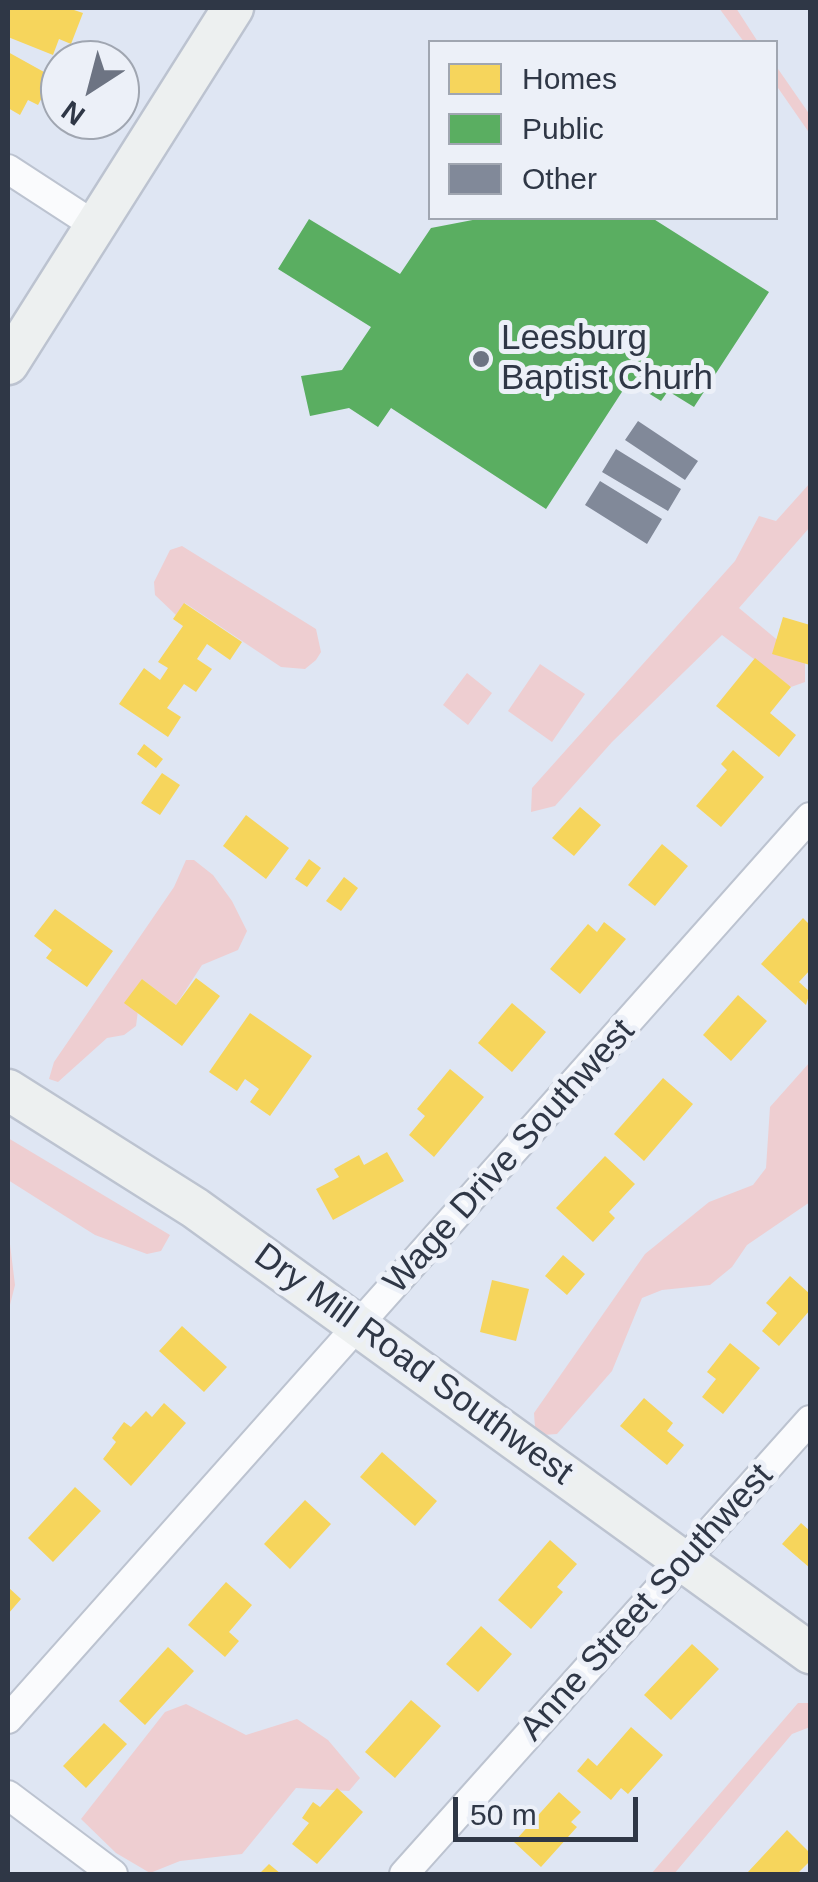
<!DOCTYPE html>
<html>
<head>
<meta charset="utf-8">
<style>
  body { margin:0 }
  #map { position:relative; width:818px; height:1882px; overflow:hidden; background:#dfe6f3; font-family:Arial,sans-serif }
  canvas { display:block }
  .frame { position:absolute; inset:0; border:10px solid #2f3746; pointer-events:none }
  .legend { position:absolute; left:428px; top:40px; width:350px; height:180px; box-sizing:border-box; background:#ecf0f8; border:2px solid #a0a6b1; margin:0; padding:12px 18px; list-style:none; font-size:30px; color:#2f3746 }
  .legend li { display:flex; align-items:center; gap:20px; height:50px }
  .legend b { width:50px; border:2px solid #a0a6b1 }
  .north { position:absolute; left:40px; top:40px; width:100px; height:100px; box-sizing:border-box; background:#ecf0f8; border:2px solid #a0a6b1; border-radius:50%; rotate:216deg; font-size:28px; font-weight:700; line-height:40px; text-align:center; color:#2f3746 }
  .north::after { content:''; display:block; margin:auto; width:35px; height:45px; background:#6d7483; clip-path:polygon(50% 0,100% 100%,50% 72%,0 100%) }
  .scale { position:absolute; left:453px; top:1797px; width:185px; height:45px; box-sizing:border-box; border:5px solid #2f3746; border-top:0; padding-left:12px; font-size:30px; line-height:35px; white-space:nowrap; color:#2f3746; -webkit-text-stroke:8px #ecf0f8; paint-order:stroke }
</style>
</head>
<body>
<div id="map">
<canvas width="818" height="1882"></canvas>
<div class="frame"></div>
<ul class="legend">
<li><b style="height:28px;background:#f6d55c"></b>Homes</li>
<li><b style="height:28px;background:#5aae61"></b>Public</li>
<li><b style="height:28px;background:#818999"></b>Other</li>
</ul>
<div class="north">N</div>
<div class="scale">50 m</div>
</div>
<script>
const ctx = document.querySelector('canvas').getContext('2d');
ctx.lineJoin = 'round';
function fillPath(path, color) { ctx.fillStyle = color; ctx.fill(path, 'evenodd'); }
const toPath = rows => new Path2D(rows.map(r => 'M' + r).join(''));
function stroke(path, color, width, dash) { ctx.strokeStyle = color; ctx.lineWidth = width; ctx.lineCap = dash ? 'butt' : 'round'; ctx.setLineDash(dash || []); ctx.stroke(path); }
function label(font, color, halo, rows, align = 'center') {
  ctx.font = font + ' Arial,sans-serif'; ctx.lineWidth = 10; ctx.setLineDash([]); ctx.textBaseline = 'middle'; ctx.strokeStyle = halo; ctx.fillStyle = color; for (const [text, x, y, turn = 0] of rows) {
    ctx.save(); ctx.translate(x, y); ctx.rotate((+turn || 0) * Math.PI / 180); ctx.textAlign = isNaN(turn) ? turn : align; if (halo) ctx.strokeText(text, 0, 0); ctx.fillText(text, 0, 0); ctx.restore();
  }
}
fillPath(toPath([
  [719,8,736,8,758,42,744,42],
  [776,66,810,115,810,134,776,85],
  [810,483,810,527,739,608,805,663,805,682,791,687,722,635,612,742,555,806,531,812,532,788,735,561,759,516,776,521],
  [182,546,316,629,321,652,316,660,305,669,281,667,185,603,176,615,155,595,154,582,170,550],
  [540,664,585,694,552,742,508,711],
  [467,673,492,693,468,725,443,705],
  [186,860,194,860,213,875,232,901,247,931,238,950,202,965,176,1005,142,979,136,1026,124,1035,107,1038,58,1082,49,1079,54,1062,174,887],
  [810,1062,810,1202,747,1245,732,1267,710,1285,662,1290,642,1298,612,1371,557,1434,543,1435,535,1427,534,1413,645,1254,709,1202,753,1185,766,1168,770,1107],
  [8,1138,170,1235,161,1251,147,1254,95,1235,8,1180],
  [8,1228,15,1285,8,1313],
  [798,1703,810,1703,810,1727,792,1734,674,1874,651,1874],
  [186,1704,246,1735,297,1719,328,1740,360,1778,349,1791,296,1788,242,1854,180,1861,150,1873,116,1853,81,1819,165,1712]
]), '#eeced1');
fillPath(toPath([
  [8,8,68,8,83,13,71,44,59,39,53,55,8,37],
  [8,52,53,77,38,105,28,100,20,115,8,108],
  [184,603,242,642,230,660,207,644,197,659,212,669,196,692,184,684,167,708,181,717,168,737,119,704,144,668,160,680,168,668,158,662,183,626,173,619],
  [783,617,810,625,810,665,772,654],
  [755,658,791,687,770,713,796,735,779,757,716,706],
  [144,744,163,759,156,768,137,754],
  [733,750,764,777,721,827,696,806,727,770,721,764],
  [162,773,180,785,160,815,141,803],
  [580,807,601,825,574,856,552,838],
  [246,815,289,848,266,879,223,846],
  [662,844,688,866,655,906,628,885],
  [309,859,321,868,307,887,295,879],
  [344,877,358,888,341,911,326,901],
  [55,909,113,951,87,987,46,958,52,950,34,936],
  [803,918,810,925,810,970,799,982,810,992,806,1005,761,964],
  [604,922,626,939,580,994,550,969,588,924,597,932],
  [196,978,220,996,182,1046,124,1003,142,979,176,1005],
  [738,995,767,1021,731,1061,703,1035],
  [512,1003,546,1032,512,1072,478,1043],
  [250,1013,312,1056,270,1116,250,1102,259,1089,245,1079,237,1091,209,1072],
  [450,1069,484,1097,434,1157,409,1135,425,1116,417,1109],
  [663,1078,693,1104,644,1161,614,1134],
  [387,1152,404,1181,333,1220,316,1189,339,1177,334,1169,359,1155,364,1165],
  [605,1156,635,1184,609,1212,615,1218,593,1242,556,1208],
  [563,1255,585,1274,567,1295,545,1276],
  [790,1276,810,1294,810,1310,779,1346,762,1331,777,1313,766,1303],
  [492,1280,529,1289,516,1341,480,1332],
  [182,1326,227,1367,204,1392,159,1351],
  [730,1343,760,1368,723,1414,702,1397,716,1379,707,1372],
  [644,1398,673,1423,667,1431,684,1445,667,1465,620,1426],
  [164,1403,186,1423,131,1486,103,1459,116,1442,112,1438,124,1422,131,1427,146,1411,152,1417],
  [382,1452,437,1501,415,1526,360,1477],
  [75,1487,101,1511,53,1562,28,1538],
  [305,1500,331,1524,290,1569,264,1544],
  [801,1523,810,1531,810,1568,782,1544],
  [550,1540,577,1564,557,1587,563,1592,531,1629,498,1600],
  [226,1582,252,1605,229,1632,239,1641,225,1657,188,1625],
  [8,1587,21,1599,8,1614],
  [481,1626,512,1654,478,1692,446,1664],
  [692,1644,719,1669,671,1720,644,1695],
  [168,1647,194,1671,145,1725,119,1701],
  [411,1700,441,1726,395,1778,365,1752],
  [104,1723,127,1744,86,1788,63,1766],
  [631,1727,663,1755,628,1794,621,1788,611,1800,577,1771,588,1758,597,1766],
  [337,1788,363,1812,317,1864,292,1844,309,1823,302,1818,313,1802,320,1807],
  [559,1792,581,1812,571,1822,577,1827,541,1867,514,1842],
  [787,1830,810,1853,810,1861,797,1874,750,1874,748,1872],
  [269,1864,281,1874,259,1874]
]), '#f6d55c');
fillPath(toPath([
  [483,218,652,218,769,292,694,407,668,391,661,401,629,381,546,509,391,408,378,427,349,408,310,416,301,376,342,370,371,327,278,269,309,219,400,274,431,228]
]), '#5aae61');
fillPath(toPath([
  [638,421,698,461,685,480,625,440],
  [616,449,681,489,668,511,602,472],
  [600,481,662,519,647,544,585,505]
]), '#818999');
const street = toPath([
  [8,169,94,225],
  [8,1719,810,817],
  [8,1795,113,1874],
  [404,1874,810,1420]
]);
const secondary = toPath([
  [8,364,233,8],
  [8,1090,195,1208,810,1653]
]);
stroke(street, '#bcc3d0', 32);
stroke(secondary, '#bcc3d0', 45);
stroke(street, '#fafbfd', 28);
stroke(secondary, '#edf0f0', 40);
for (const [x, y, r, color] of [
  [481,359,10,"#6d7483"]
]) { const dot = new Path2D(); dot.arc(x, y, r, 0, 2 * Math.PI); ctx.fillStyle = color; ctx.fill(dot); stroke(dot, '#ecf0f8', 4); }
label('35px', '#2f3746', '#ecf0f8', [
  ["Leesburg",501,339],
  ["Baptist Churh",501,379]
], 'left');
label('35px', '#2f3746', '#ecf0f8', [
  ["Wage Drive Southwest",510,1157,-48],
  ["Dry Mill Road Southwest",413,1365,36],
  ["Anne Street Southwest",647,1603,-48]
]);
</script>
</body>
</html>
